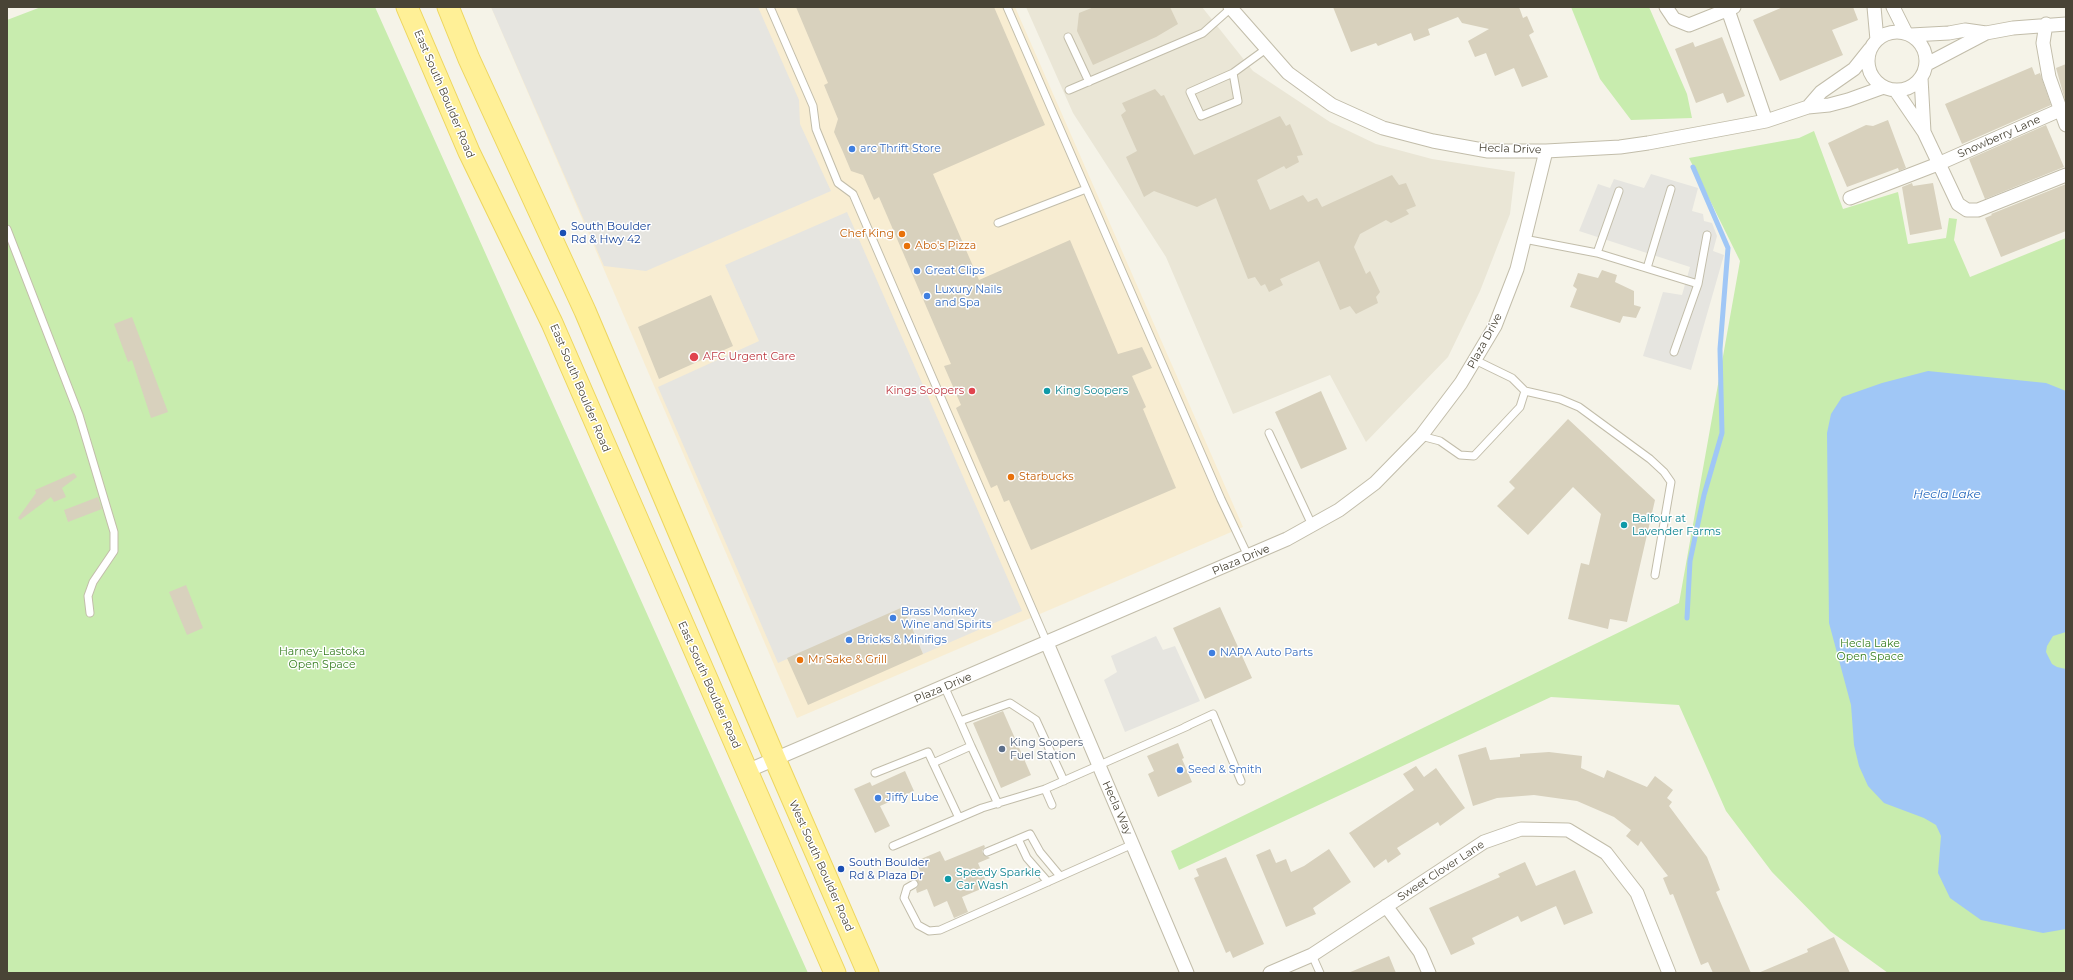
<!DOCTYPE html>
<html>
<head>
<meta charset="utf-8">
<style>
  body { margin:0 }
  #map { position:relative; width:2073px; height:980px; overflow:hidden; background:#f5f3e8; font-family:Montserrat,sans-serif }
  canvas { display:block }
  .frame { position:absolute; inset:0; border:8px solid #494436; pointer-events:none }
</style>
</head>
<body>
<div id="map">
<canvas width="2073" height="980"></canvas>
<div class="frame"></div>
</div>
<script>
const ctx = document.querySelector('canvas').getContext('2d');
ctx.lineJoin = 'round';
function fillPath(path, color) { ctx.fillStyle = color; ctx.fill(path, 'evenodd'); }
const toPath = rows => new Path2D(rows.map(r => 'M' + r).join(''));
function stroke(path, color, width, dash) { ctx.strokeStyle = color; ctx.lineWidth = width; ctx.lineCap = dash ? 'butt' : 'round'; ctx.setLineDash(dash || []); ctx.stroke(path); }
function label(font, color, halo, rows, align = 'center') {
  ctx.font = font + ' Montserrat,sans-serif'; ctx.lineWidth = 3; ctx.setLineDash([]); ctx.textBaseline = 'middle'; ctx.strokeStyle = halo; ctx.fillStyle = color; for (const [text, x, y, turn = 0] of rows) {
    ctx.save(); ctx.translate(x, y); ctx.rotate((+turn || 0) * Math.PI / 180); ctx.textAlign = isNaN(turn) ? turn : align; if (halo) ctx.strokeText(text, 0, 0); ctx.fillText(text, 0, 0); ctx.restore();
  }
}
fillPath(toPath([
  [1026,7,1202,7,1253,71,1330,122,1376,144,1432,159,1515,172,1510,214,1480,291,1448,357,1366,442,1330,375,1233,414,1166,257,1073,113]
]), '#eae6d6');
fillPath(toPath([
  [491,7,1015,7,1243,527,797,718]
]), '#f8edd2');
fillPath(toPath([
  [41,7,375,7,808,973,7,973,7,20],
  [1571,7,1649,7,1687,94,1692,118,1631,120,1600,79],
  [1814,131,1843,209,1898,192,1908,244,1946,238,1949,218,1957,219,1954,240,1970,277,2066,238,2066,973,1888,973,1830,931,1772,872,1726,811,1679,705,1551,697,1179,870,1171,851,1679,603,1740,261,1689,158,1799,138]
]), '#c8ecae');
fillPath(toPath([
  [491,7,758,7,799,100,800,124,831,191,646,271,604,266],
  [1651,174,1698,188,1692,211,1703,214,1704,221,1712,223,1717,236,1713,251,1724,255,1691,370,1643,356,1663,292,1682,295,1690,267,1579,231,1598,184,1610,188,1614,179,1644,188],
  [847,212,1022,611,923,654,903,608,778,663,658,387,759,341,725,265],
  [1156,636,1163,650,1175,646,1200,701,1125,732,1104,680,1117,672,1111,656]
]), '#e6e5e0');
fillPath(toPath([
  [1928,371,2046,383,2066,391,2066,632,2053,636,2047,646,2046,652,2052,664,2057,667,2066,669,2066,929,2043,933,1981,920,1950,898,1938,873,1941,836,1936,825,1924,818,1884,803,1868,786,1859,766,1854,745,1851,705,1829,623,1827,433,1831,414,1842,397,1882,383]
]), '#a0c7f6');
stroke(toPath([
  [1687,618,1690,561,1704,495,1722,433,1720,349,1728,248,1693,167]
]), '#a0c7f6', 5);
fillPath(toPath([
  [796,7,994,7,1045,125,933,174,979,280,1070,240,1118,354,1142,347,1152,368,1132,376,1146,407,1143,409,1176,488,1031,550,1009,500,1004,502,997,485,991,488,956,408,961,405,944,366,951,364,879,197,874,200,863,175,851,171,843,152,834,132,838,119,824,85,828,83],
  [1094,7,1170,7,1178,24,1156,37,1093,65,1077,31,1079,13],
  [1333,7,1519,7,1523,18,1527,16,1534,32,1529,35,1548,77,1522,87,1514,68,1495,76,1486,53,1475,57,1468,41,1489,29,1462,23,1458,17,1428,29,1430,35,1414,41,1411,33,1378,46,1376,43,1351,52],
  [1783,7,1853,7,1858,20,1832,30,1843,55,1780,81,1753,20],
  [1722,37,1745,96,1727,103,1723,93,1696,103,1675,49,1693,42,1695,47],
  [2066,64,2066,99,2065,100,2056,68],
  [2032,67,2035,75,2040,73,2051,105,1962,144,1945,104],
  [1155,89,1161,96,1164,95,1194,155,1280,116,1286,126,1290,124,1303,155,1297,156,1299,162,1286,169,1284,166,1257,180,1270,210,1303,195,1308,202,1317,198,1322,207,1392,175,1399,185,1406,183,1416,206,1406,210,1409,214,1391,223,1386,220,1360,234,1354,247,1366,274,1370,271,1380,292,1376,297,1378,303,1356,314,1350,306,1340,310,1319,261,1280,279,1283,285,1269,292,1265,284,1261,286,1255,277,1248,279,1216,198,1197,207,1154,191,1144,197,1126,157,1137,151,1121,115,1126,111,1122,103],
  [1888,120,1906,168,1899,171,1898,168,1847,187,1828,143,1866,125,1873,126],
  [2046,125,2064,167,1985,199,1969,159],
  [1912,183,1913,186,1933,183,1942,229,1910,235,1902,187],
  [2066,184,2066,231,2001,257,1985,218,1992,215,1991,214],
  [1602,270,1617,275,1615,282,1634,291,1634,305,1641,307,1636,318,1623,316,1620,323,1570,307,1577,289,1573,286,1578,273,1598,278],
  [711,295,733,346,659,379,638,327],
  [132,317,168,412,151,418,132,360,128,362,114,324],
  [1321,391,1347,449,1301,469,1275,412],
  [1568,419,1655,500,1627,622,1610,619,1608,629,1568,619,1581,563,1589,565,1601,514,1573,487,1528,535,1497,506,1515,488,1509,482],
  [74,473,77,477,62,488,66,497,54,502,51,497,20,520,18,518,36,493,35,490],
  [98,497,102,509,68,522,64,510],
  [186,585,203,628,187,635,169,592],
  [903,607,923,654,808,705,787,658],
  [1220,607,1252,678,1205,699,1173,628],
  [1003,711,1031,775,1001,788,973,723],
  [1178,743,1184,758,1182,759,1192,782,1158,797,1148,774,1154,771,1147,756],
  [1486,747,1490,760,1520,757,1520,754,1549,752,1582,756,1581,768,1604,778,1607,770,1647,787,1655,776,1673,790,1667,798,1672,802,1669,806,1707,857,1720,890,1716,892,1751,973,1713,973,1708,962,1701,965,1673,894,1670,895,1663,878,1668,876,1641,841,1638,846,1626,836,1631,830,1614,817,1577,801,1534,795,1497,798,1473,806,1458,755],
  [1416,766,1424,777,1436,768,1465,808,1440,826,1438,822,1397,848,1401,854,1388,863,1386,859,1374,868,1349,833,1414,790,1403,774],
  [905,771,914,791,880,806,890,826,875,833,854,789,870,782,872,786],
  [984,845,985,847,982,851,983,854,990,858,978,863,988,886,962,897,968,912,954,918,947,901,934,907,927,889,917,893,916,889,918,886,918,882,912,880,910,875,920,871,916,861,940,851,945,861],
  [1270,849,1276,863,1286,859,1291,872,1304,866,1329,849,1351,882,1313,908,1316,914,1286,927,1256,855],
  [1226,857,1264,944,1233,958,1230,951,1226,953,1194,878,1199,876,1196,869],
  [1525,862,1536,886,1575,870,1593,913,1564,925,1556,906,1521,922,1518,916,1472,938,1475,944,1451,955,1429,908,1500,877,1498,874],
  [1834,937,1850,973,1758,973,1808,952,1807,949],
  [1389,956,1396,973,1348,973]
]), '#d8d1bd');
const lane = toPath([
  [770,7,813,106,816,129,838,183,853,194,1047,643],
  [1007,7,1221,499,1248,556],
  [1068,37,1089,82],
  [1233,73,1238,101,1201,116,1190,92,1233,73,1266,49],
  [1069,90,1203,33,1231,8],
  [998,223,1086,189],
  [7,229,79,415,114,532,114,551,93,582,88,596,90,613],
  [1524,239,1597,253,1698,284,1674,352],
  [1597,253,1619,191],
  [1647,268,1671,189],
  [1698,284,1707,235],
  [1525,391,1560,399,1579,407,1650,459,1664,472,1671,482,1655,575],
  [1269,433,1312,525],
  [1421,436,1440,441,1460,455,1474,456,1520,407,1525,391,1512,378,1475,360],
  [945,688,960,721,1010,703,1036,720,1064,781],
  [960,721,971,746],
  [1185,727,1213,714,1241,781],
  [933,763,971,746,998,804],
  [875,773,928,752,959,818],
  [1045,789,1052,805],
  [1018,839,1027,858,1048,882],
  [893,846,982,808,1045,789,1188,726],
  [987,852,1030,834,1040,852,1060,876],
  [914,884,907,888,904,898,918,925,929,931,940,930,1133,844],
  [1312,955,1320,973]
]);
const street = toPath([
  [1230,7,1288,73,1332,105,1383,128,1433,141,1488,151,1546,151,1620,147,1648,143,1766,121,1808,107,1829,105,1848,100,1884,87],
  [1666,7,1674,19,1689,25,1734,7],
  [1874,7,1877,40],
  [1893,7,1906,33],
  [1728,10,1766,121],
  [2046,24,2043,43,2049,77,2066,125],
  '1868 61a29 29 0 1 1 58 0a29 29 0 1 1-58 0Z',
  [1911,35,1949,33,1965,30,1986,33,2013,28,2066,24],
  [1927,64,1986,33],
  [1921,78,1924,132],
  [1896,91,1924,132,1958,204,1967,210,1978,210,2066,175],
  [1808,107,1821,92,1854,69,1870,49],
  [1850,198,1938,164,2060,110],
  [1047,643,1187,973],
  [747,771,1287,539,1339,510,1375,483,1421,436,1461,383,1495,326,1517,269,1546,151],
  [1386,906,1420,952,1429,973],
  [1270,973,1312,955,1484,842,1521,829,1568,830,1606,853,1637,893,1669,973]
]);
const primary = toPath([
  [407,7,469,152,552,323,835,973],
  [448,7,469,59,585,311,775,759,868,973]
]);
stroke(lane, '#c2bdaa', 9);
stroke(street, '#c2bdaa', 15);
stroke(primary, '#edd65f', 23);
stroke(lane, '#fff', 7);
stroke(street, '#fff', 13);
stroke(primary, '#fff097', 21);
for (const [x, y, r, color] of [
  [852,149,4,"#3f7fe0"],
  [563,233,4,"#1a4fb4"],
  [902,234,4,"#e8710a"],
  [907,246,4,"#e8710a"],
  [917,271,4,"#3f7fe0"],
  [927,296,4,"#3f7fe0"],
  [694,357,5,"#e0444e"],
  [972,391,4,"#e0444e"],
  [1047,391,4,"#0f9aa8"],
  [1011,477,4,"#e8710a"],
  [1624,525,4,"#0f9aa8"],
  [893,618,4,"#3f7fe0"],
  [849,640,4,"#3f7fe0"],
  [1212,653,4,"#3f7fe0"],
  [800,660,4,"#e8710a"],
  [1002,749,4,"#5c6f8a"],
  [1180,770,4,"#3f7fe0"],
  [878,798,4,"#3f7fe0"],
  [841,869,4,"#1a4fb4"],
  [948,879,4,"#0f9aa8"]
]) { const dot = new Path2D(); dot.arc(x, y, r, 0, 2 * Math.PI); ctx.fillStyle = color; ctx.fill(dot); stroke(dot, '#fff', 1.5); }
label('11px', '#494436', '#fff', [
  ["East South Boulder Road",444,94,67],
  ["Snowberry Lane",1999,137,-24],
  ["Hecla Drive",1510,149,2],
  ["Plaza Drive",1485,341,-62],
  ["East South Boulder Road",580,388,67],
  ["Plaza Drive",1241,560,-23],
  ["East South Boulder Road",709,685,66],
  ["Plaza Drive",943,688,-23],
  ["Hecla Way",1117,808,66],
  ["West South Boulder Road",821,866,66],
  ["Sweet Clover Lane",1441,871,-33]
]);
label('11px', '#366cbe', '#fff', [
  ["arc Thrift Store",860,149],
  ["Great Clips",925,271],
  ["Luxury Nails",935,290],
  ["and Spa",935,303],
  ["Brass Monkey",901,612],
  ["Wine and Spirits",901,625],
  ["Bricks & Minifigs",857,640],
  ["NAPA Auto Parts",1220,653],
  ["Seed & Smith",1188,770],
  ["Jiffy Lube",886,798]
], 'left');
label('11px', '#164399', '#fff', [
  ["South Boulder",571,227],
  ["Rd & Hwy 42",571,240],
  ["South Boulder",849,863],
  ["Rd & Plaza Dr",849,876]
], 'left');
label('11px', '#c56008', '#fff', [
  ["Chef King",894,234,"right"],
  ["Abo's Pizza",915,246],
  ["Starbucks",1019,477],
  ["Mr Sake & Grill",808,660]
], 'left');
label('11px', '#be3a42', '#fff', [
  ["AFC Urgent Care",703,357],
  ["Kings Soopers",964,391,"right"]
], 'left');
label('11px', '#0d838f', '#fff', [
  ["King Soopers",1055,391],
  ["Balfour at",1632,519],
  ["Lavender Farms",1632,532],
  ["Speedy Sparkle",956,873],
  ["Car Wash",956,886]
], 'left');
label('11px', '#3a8024', '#fff', [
  ["Hecla Lake",1870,644],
  ["Open Space",1870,657],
  ["Harney-Lastoka",322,652],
  ["Open Space",322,665]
]);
label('11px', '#4e5e75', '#fff', [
  ["King Soopers",1010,743],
  ["Fuel Station",1010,756]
], 'left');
label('italic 12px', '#2669be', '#fff', [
  ["Hecla Lake",1947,494]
]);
</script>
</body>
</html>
